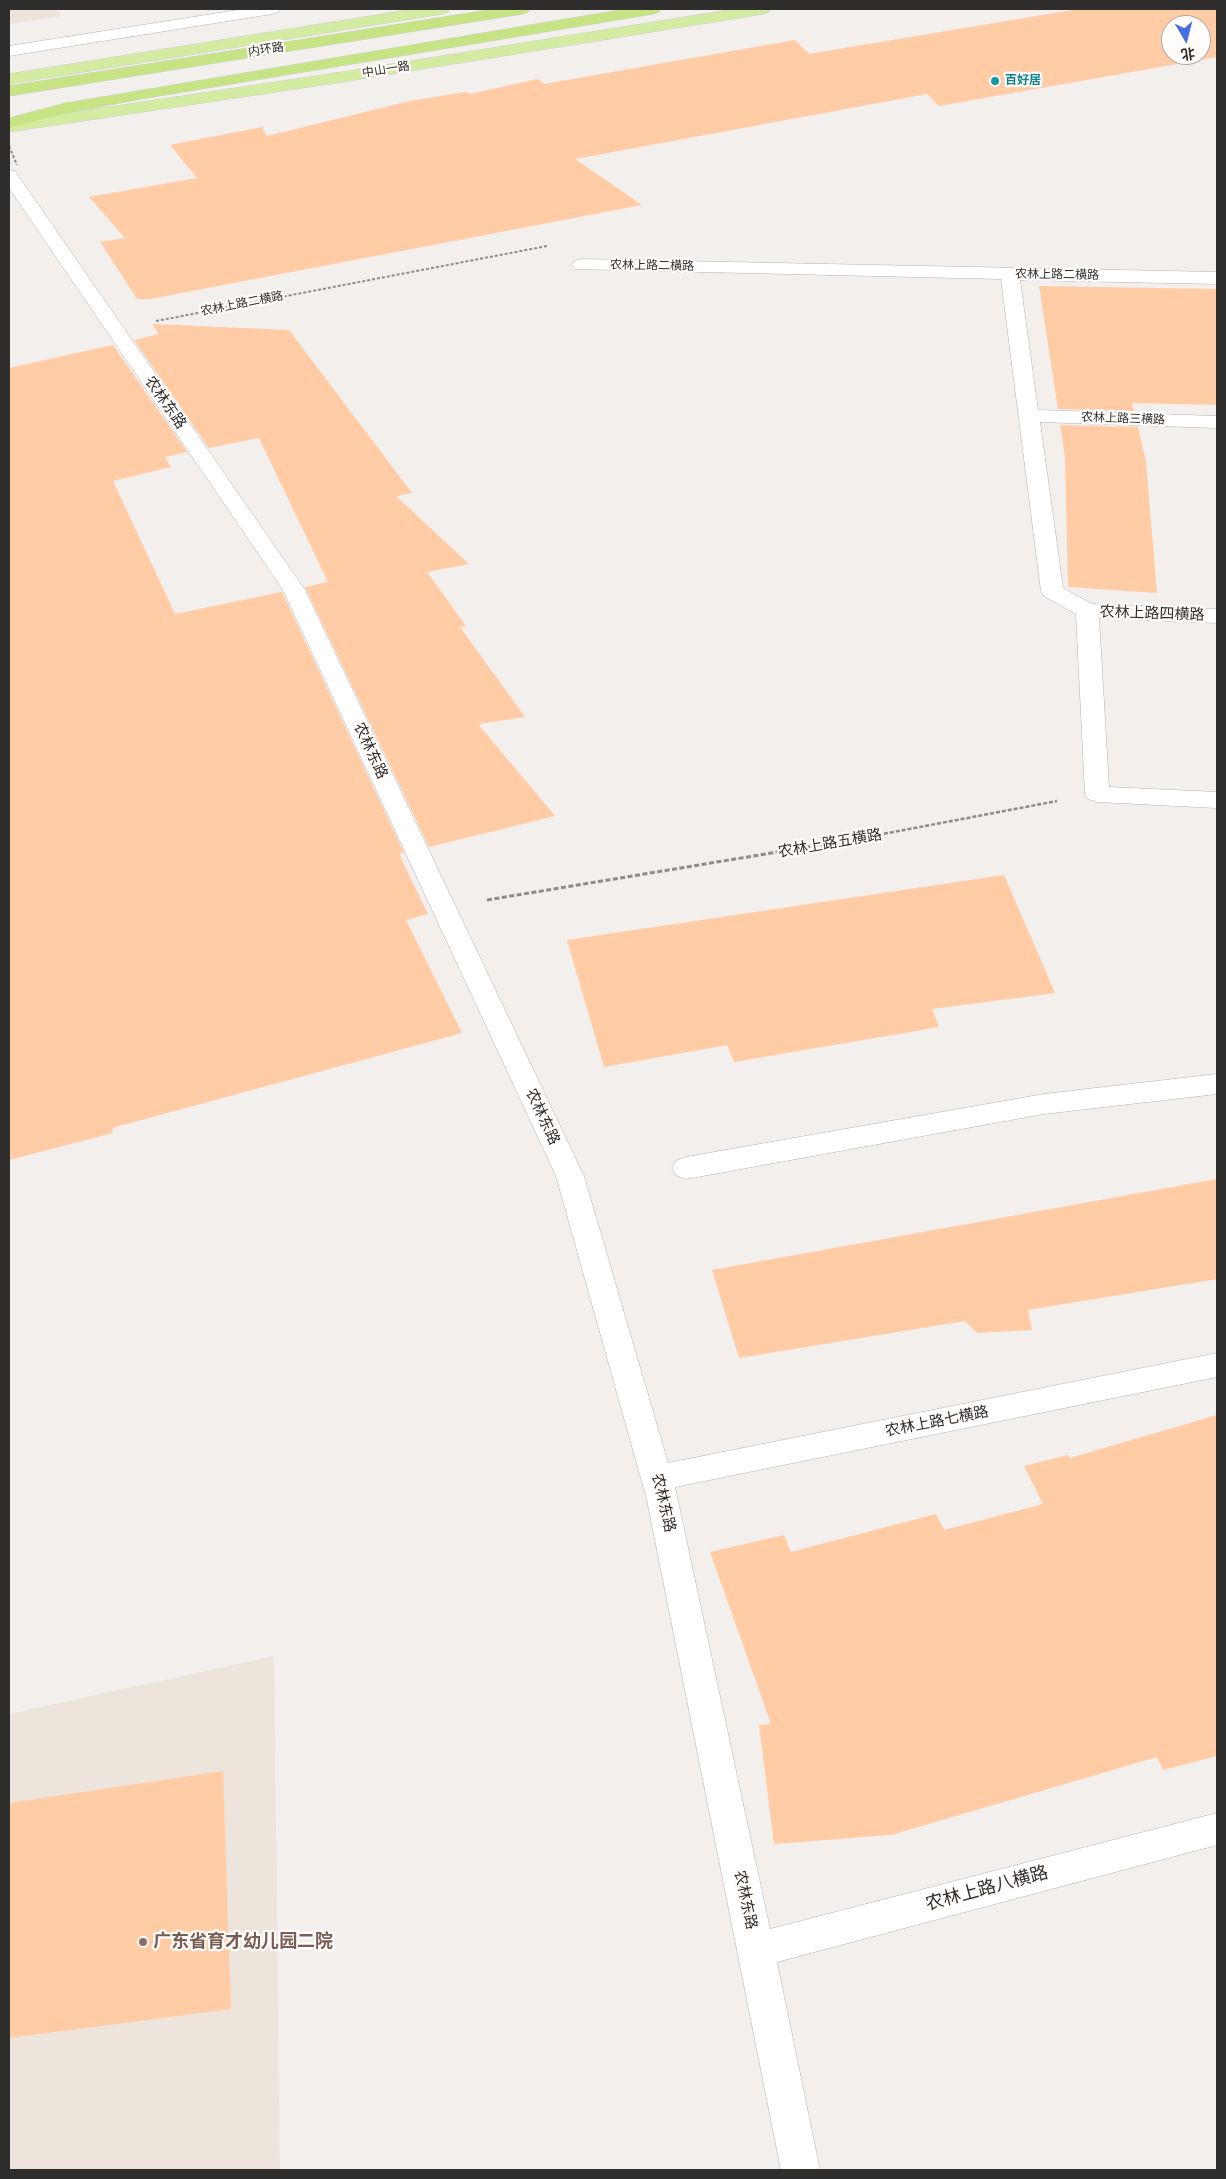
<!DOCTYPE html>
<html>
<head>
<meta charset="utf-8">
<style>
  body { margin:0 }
  #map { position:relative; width:1226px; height:2179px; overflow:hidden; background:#f2efed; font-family:"Archivo Narrow","Noto Sans SC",sans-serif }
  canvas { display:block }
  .frame { position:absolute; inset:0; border:10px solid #2f2e2d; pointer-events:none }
  .north { position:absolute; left:1161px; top:15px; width:50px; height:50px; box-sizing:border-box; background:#fffcfa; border:1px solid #acaaa8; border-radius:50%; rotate:172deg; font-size:14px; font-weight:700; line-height:20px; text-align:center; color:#2f2e2d }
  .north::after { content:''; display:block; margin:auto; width:18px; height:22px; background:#436ee0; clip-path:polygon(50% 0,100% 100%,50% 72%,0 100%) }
</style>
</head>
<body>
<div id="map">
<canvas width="1226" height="2179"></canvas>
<div class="frame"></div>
<div class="north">北</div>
</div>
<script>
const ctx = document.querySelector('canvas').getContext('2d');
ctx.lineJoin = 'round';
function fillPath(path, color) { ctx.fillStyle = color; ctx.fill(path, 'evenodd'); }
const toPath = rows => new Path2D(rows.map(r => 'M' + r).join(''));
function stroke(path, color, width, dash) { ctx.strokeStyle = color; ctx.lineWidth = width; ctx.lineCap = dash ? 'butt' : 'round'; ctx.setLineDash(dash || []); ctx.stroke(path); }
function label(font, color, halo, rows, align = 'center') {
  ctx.font = font + ' "Archivo Narrow","Noto Sans SC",sans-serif'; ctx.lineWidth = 4.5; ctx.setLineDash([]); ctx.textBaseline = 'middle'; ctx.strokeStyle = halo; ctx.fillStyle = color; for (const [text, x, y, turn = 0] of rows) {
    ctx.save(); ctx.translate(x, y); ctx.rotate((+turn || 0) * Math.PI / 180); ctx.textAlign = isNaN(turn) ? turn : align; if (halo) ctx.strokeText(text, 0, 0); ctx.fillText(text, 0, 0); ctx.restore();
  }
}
fillPath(toPath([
  [9,9,57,9,61,16,9,24],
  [274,1656,280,2170,9,2170,9,1714]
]), '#ede4dc');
fillPath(toPath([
  [1078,9,1217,9,1217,57,939,106,927,94,575,159,642,205,150,299,137,299,100,242,125,238,89,197,197,178,170,145,262,127,267,136,410,101,466,92,469,94,538,79,544,84,795,40,809,54],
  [1171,25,1201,25,1201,55,1171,55],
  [1039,286,1217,289,1217,405,1132,403,1134,411,1058,409],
  [152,324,289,330,412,493,396,496,469,564,427,572,466,626,460,627,525,717,478,724,555,816,429,847,305,587,328,582,259,438,209,448,134,340,159,334],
  [113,345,187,452,165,457,171,467,113,481,175,614,282,592,404,853,399,854,428,914,406,920,462,1033,112,1128,113,1133,9,1160,9,368],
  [1060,425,1138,427,1146,462,1157,593,1068,587,1065,457],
  [1004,875,1055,993,932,1009,939,1027,734,1062,727,1045,604,1067,567,940],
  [1217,1179,1217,1279,1028,1310,1032,1330,977,1333,965,1321,739,1358,712,1270],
  [1217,1415,1217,1756,1163,1770,1157,1757,891,1835,774,1844,759,1725,771,1724,710,1552,784,1535,791,1552,936,1514,944,1530,1043,1504,1024,1466,1068,1455,1070,1458],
  [223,1771,231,2009,9,2038,9,1803]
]), '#ffcca6');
const service = toPath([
  [1217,1074,1217,1094,1044,1114,686,1179,676,1175,672,1168,676,1161,686,1157,1044,1094,1217,1074]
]);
const minor = toPath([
  [9,170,15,171,305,590,584,1176,668,1463,1217,1353,1217,1377,675,1487,770,1929,1217,1813,1217,1845,777,1962,820,2170,781,2170,647,1500,556,1176,283,590,9,188,9,170],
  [581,259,1217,272,1217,284,1020,280,1038,410,1217,416,1217,428,1040,422,1063,588,1092,604,1217,609,1217,623,1099,618,1109,787,1217,792,1217,808,1097,802,1088,799,1085,794,1076,614,1044,596,1041,591,1001,279,574,269,572,265,574,261,581,259]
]);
const tertiary = toPath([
  [244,9,280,9,278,12,272,14,9,56,9,46,244,9]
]);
const primary = toPath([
  [414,9,450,9,448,12,442,14,9,84,9,74,414,9],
  [735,9,771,9,769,12,763,14,342,82,9,132,9,122,342,72,735,9]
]);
const trunk = toPath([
  [494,9,530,9,528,12,522,14,9,96,9,86,494,9],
  [626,9,661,9,659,12,653,14,141,99,67,113,9,128,9,118,66,103,626,9]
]);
stroke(service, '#b5b2b0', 1);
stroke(minor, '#b5b2b0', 1);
stroke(tertiary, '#b5b2b0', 1);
stroke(primary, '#cdcdcd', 1);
stroke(trunk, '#cdcdcd', 1);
stroke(toPath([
  [156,321,547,246]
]), '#8e8c8a', 2, [3, 2]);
stroke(toPath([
  [825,845,1057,801]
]), '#8e8c8a', 2.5, [4, 2]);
stroke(toPath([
  [487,900,832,843]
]), '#8e8c8a', 3, [5, 2.5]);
fillPath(service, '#fff');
fillPath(minor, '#fff');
fillPath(tertiary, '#fff');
fillPath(primary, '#d4eba2');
fillPath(trunk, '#c6e483');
stroke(toPath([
  [9,146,17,165]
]), '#8e8c8a', 2, [3, 2]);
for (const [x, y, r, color] of [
  [995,81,5,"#0f9aa8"],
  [143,1942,5,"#8d6e63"]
]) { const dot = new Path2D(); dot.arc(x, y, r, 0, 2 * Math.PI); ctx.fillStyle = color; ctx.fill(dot); stroke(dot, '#fffcfa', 2); }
label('12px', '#2f2e2d', '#fffcfa', [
  ["内环路",266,50,-9],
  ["中山一路",386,70,-9],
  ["农林上路二横路",652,266,1],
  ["农林上路二横路",1057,275,1],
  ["农林上路二横路",242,304,-11],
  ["农林上路三横路",1123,419,2]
]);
label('bold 12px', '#0d838f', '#fffcfa', [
  ["百好居",1005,81]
], 'left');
label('15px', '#2f2e2d', '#fffcfa', [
  ["农林东路",165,403,55],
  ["农林上路四横路",1152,614,2],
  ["农林东路",370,751,65],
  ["农林上路五横路",830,844,-10],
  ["农林东路",542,1117,65],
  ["农林上路七横路",937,1422,-11],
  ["农林东路",663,1503,77],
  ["农林东路",745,1900,78]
]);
label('18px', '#2f2e2d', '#fffcfa', [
  ["农林上路八横路",987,1889,-15]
]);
label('bold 18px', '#785e54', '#fffcfa', [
  ["广东省育才幼儿园二院",153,1942]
], 'left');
</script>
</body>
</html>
